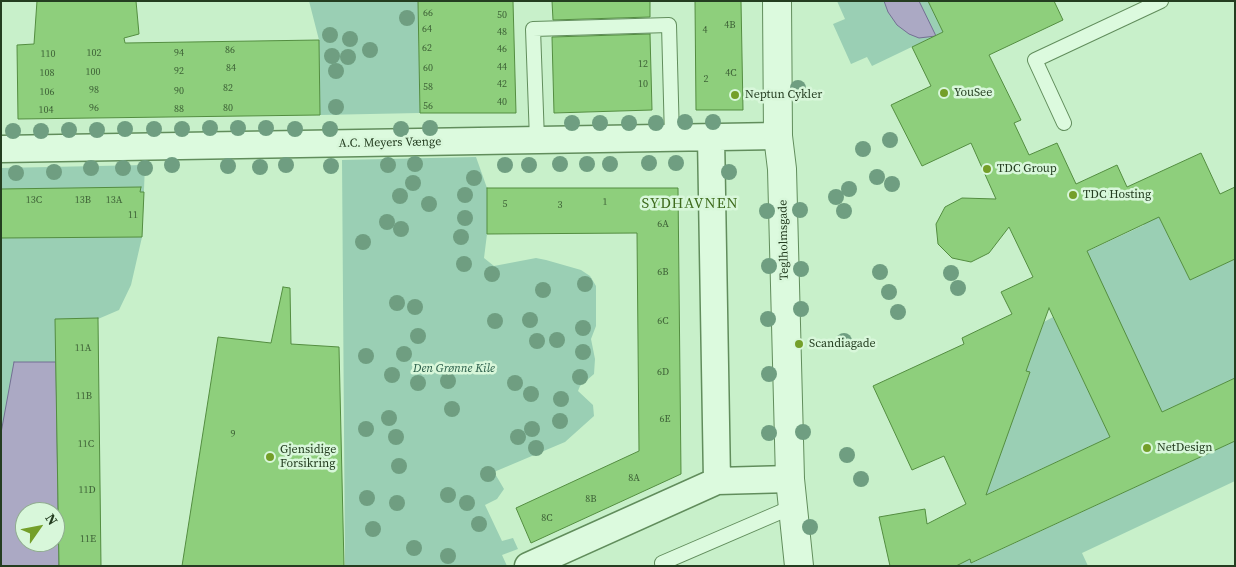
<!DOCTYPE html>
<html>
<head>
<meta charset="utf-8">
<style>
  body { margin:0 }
  #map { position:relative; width:1236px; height:567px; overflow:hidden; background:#c8f0ca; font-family:"Source Serif 4",serif }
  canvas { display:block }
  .frame { position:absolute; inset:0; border:2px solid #243d20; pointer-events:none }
  .north { position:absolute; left:15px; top:502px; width:50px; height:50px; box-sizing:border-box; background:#d8f7da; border:1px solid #90ad90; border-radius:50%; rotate:57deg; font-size:14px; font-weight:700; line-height:20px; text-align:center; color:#243d20 }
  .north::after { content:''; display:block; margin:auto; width:18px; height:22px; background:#749f29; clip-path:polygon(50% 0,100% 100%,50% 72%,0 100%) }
</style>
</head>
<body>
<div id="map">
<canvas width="1236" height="567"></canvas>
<div class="frame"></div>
<div class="north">N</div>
</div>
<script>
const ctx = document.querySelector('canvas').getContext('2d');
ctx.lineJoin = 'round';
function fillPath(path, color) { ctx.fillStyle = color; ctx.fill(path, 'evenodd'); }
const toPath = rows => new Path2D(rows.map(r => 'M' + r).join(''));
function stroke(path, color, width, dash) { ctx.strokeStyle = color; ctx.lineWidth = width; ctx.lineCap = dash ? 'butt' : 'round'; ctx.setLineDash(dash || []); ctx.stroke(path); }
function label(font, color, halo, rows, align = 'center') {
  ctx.font = font + ' "Source Serif 4",serif'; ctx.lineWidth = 5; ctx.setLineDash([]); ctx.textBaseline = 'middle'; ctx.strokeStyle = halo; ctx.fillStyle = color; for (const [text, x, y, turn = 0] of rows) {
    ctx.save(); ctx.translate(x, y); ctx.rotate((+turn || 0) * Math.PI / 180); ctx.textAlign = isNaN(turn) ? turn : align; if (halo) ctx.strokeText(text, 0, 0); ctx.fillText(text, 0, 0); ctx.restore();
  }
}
fillPath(toPath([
  [309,1,418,1,420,113,320,115,319,40],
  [837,1,928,1,943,32,872,66,867,57,851,64,833,24,845,19],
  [476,157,487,188,487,234,484,258,494,266,536,258,546,260,581,270,590,276,596,286,596,326,591,339,595,359,594,374,580,386,578,391,593,405,594,416,565,442,494,472,504,489,497,499,485,505,502,541,513,538,518,549,502,555,507,566,345,566,342,160],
  [145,165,142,237,131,285,119,310,98,319,101,566,59,566,56,362,1,454,1,168],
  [1156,211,1190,280,1235,259,1235,378,1162,412,1075,257,1144,225,1141,219],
  [1053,317,1110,437,985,495,1030,373,1026,371,1044,322],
  [1235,441,1235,481,1082,553,1088,566,956,566,963,544,972,563]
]), '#9acfb4');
const water = toPath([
  [884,1,919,1,936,36,919,38,909,34,897,25,888,12,884,1],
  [14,362,56,362,59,566,1,566,1,433,14,362],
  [25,512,55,512,55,542,25,542,25,512]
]);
fillPath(water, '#aba9c4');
stroke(water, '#736f93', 1);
const building = toPath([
  [37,1,136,1,139,34,124,38,125,43,319,40,320,115,18,119,17,45,34,44,37,1],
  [418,1,513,1,516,113,420,113,418,1],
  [552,1,650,1,650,17,553,20,552,1],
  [695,1,741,1,743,110,696,110,695,1],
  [928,1,1054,1,1063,20,989,55,1021,120,1014,123,1029,155,1057,143,1076,184,1117,165,1127,187,1201,153,1220,194,1235,187,1235,259,1190,280,1159,217,1087,251,1162,412,1235,378,1235,441,971,563,970,559,956,566,890,566,879,517,925,509,927,524,966,504,944,456,912,470,873,386,964,344,962,338,1012,314,1001,292,1033,277,1009,227,989,253,971,262,952,258,938,244,936,224,945,207,962,198,996,199,971,143,922,166,891,105,931,86,912,47,943,32,928,1],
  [1049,308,1110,437,986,495,1030,372,1026,371,1049,308],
  [650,34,652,110,554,113,552,37,650,34],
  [141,187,140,192,144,192,142,237,1,238,1,189,141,187],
  [487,188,678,188,681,474,531,543,516,508,639,451,637,233,487,234,487,188],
  [283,287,290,288,291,344,339,347,344,566,182,566,218,337,271,343,283,287],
  [98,318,101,566,59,566,55,319,98,318]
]);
fillPath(building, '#8ecf7c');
stroke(building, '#538d40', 1);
const service = toPath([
  [1064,123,1035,60,1161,1],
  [537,140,533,29,669,25,672,138],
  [662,563,792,507]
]);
const minor = toPath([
  [711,137,717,481],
  [1,149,778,136],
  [528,566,717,481,790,479]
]);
const tertiary = toPath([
  [777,1,778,136,782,169,790,479,799,566]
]);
stroke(service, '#618d5c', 16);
stroke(minor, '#618d5c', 29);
stroke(tertiary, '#618d5c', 30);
stroke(service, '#dcfade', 14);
stroke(minor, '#dcfade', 26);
stroke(tertiary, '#dcfade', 28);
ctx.fillStyle = '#6f9e81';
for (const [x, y] of [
  [407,18],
  [330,35],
  [350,39],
  [370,50],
  [332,56],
  [348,57],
  [336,71],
  [798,88],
  [336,107],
  [685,122],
  [713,122],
  [572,123],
  [600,123],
  [629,123],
  [656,123],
  [210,128],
  [238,128],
  [266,128],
  [430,128],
  [125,129],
  [154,129],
  [182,129],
  [295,129],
  [330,129],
  [401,129],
  [69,130],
  [97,130],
  [13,131],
  [41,131],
  [890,140],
  [863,149],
  [649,163],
  [676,163],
  [415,164],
  [560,164],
  [587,164],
  [610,164],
  [172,165],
  [286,165],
  [388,165],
  [505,165],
  [529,165],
  [228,166],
  [331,166],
  [260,167],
  [91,168],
  [123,168],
  [145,168],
  [54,172],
  [729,172],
  [16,173],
  [877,177],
  [474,178],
  [413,183],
  [892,184],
  [849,189],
  [465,195],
  [400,196],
  [836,197],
  [429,204],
  [800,210],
  [767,211],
  [844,211],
  [465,218],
  [387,222],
  [401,229],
  [461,237],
  [363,242],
  [464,264],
  [769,266],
  [801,269],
  [880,272],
  [951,273],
  [492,274],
  [585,284],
  [958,288],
  [543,290],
  [889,292],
  [397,303],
  [415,307],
  [801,309],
  [898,312],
  [768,319],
  [530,320],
  [495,321],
  [583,328],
  [418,336],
  [557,340],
  [537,341],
  [844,341],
  [583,352],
  [404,354],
  [366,356],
  [769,374],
  [392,375],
  [580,377],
  [448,381],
  [418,383],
  [515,383],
  [531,394],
  [561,399],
  [452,409],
  [389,418],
  [560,421],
  [366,429],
  [532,429],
  [803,432],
  [769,433],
  [396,437],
  [518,437],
  [536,448],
  [847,455],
  [399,466],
  [488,474],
  [861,479],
  [448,495],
  [367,498],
  [397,503],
  [467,503],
  [479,524],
  [810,527],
  [373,529],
  [414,548],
  [448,556]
]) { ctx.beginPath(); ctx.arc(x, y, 8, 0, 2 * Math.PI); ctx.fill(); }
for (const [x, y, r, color] of [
  [944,93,5,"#749f29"],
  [735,95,5,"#749f29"],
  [987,169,5,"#749f29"],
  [1073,195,5,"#749f29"],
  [799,344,5,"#749f29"],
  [1147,448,5,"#749f29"],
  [270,457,5,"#749f29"]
]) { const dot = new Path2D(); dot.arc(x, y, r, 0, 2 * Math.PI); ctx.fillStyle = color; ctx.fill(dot); stroke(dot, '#d8f7da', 2); }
label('10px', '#3e6237', null, [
  ["66",428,13],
  ["50",502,15],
  ["4B",730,25],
  ["64",427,29],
  ["4",705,30],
  ["48",502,32],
  ["62",427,48],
  ["46",502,49],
  ["86",230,50],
  ["102",94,53],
  ["94",179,53],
  ["110",48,54],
  ["12",643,64],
  ["44",502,67],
  ["84",231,68],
  ["60",428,68],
  ["92",179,71],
  ["100",93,72],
  ["108",47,73],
  ["4C",731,73],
  ["2",706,79],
  ["42",502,84],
  ["10",643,84],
  ["58",428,87],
  ["82",228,88],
  ["98",94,90],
  ["90",179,91],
  ["106",47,92],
  ["40",502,102],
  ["56",428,106],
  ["96",94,108],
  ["80",228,108],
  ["88",179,109],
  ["104",46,110],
  ["13C",34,200],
  ["13B",83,200],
  ["13A",114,200],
  ["1",605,202],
  ["5",505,204],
  ["3",560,205],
  ["11",133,215],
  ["6A",663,224],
  ["6B",663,272],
  ["6C",663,321],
  ["11A",83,348],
  ["6D",663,372],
  ["11B",84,396],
  ["6E",665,419],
  ["9",233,434],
  ["11C",86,444],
  ["8A",634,478],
  ["11D",87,490],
  ["8B",591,499],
  ["8C",547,518],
  ["11E",88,539]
]);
label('12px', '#243d20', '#d8f7da', [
  ["YouSee",954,93],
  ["Neptun Cykler",745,95],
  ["TDC Group",997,169],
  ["TDC Hosting",1083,195],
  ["Scandiagade",809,344],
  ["NetDesign",1157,448],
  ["Gjensidige",280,450],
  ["Forsikring",280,464]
], 'left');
label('12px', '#243d20', '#d8f7da', [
  ["A.C. Meyers Vænge",390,143,-1],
  ["Teglholmsgade",784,240,-91]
]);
label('italic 12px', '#265a46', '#d8f7da', [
  ["Den Grønne Kile",454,369]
]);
ctx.letterSpacing = '1px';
label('15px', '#3e6b1d', '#d8f7da', [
  ["SYDHAVNEN",690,204]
]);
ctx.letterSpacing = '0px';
</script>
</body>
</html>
